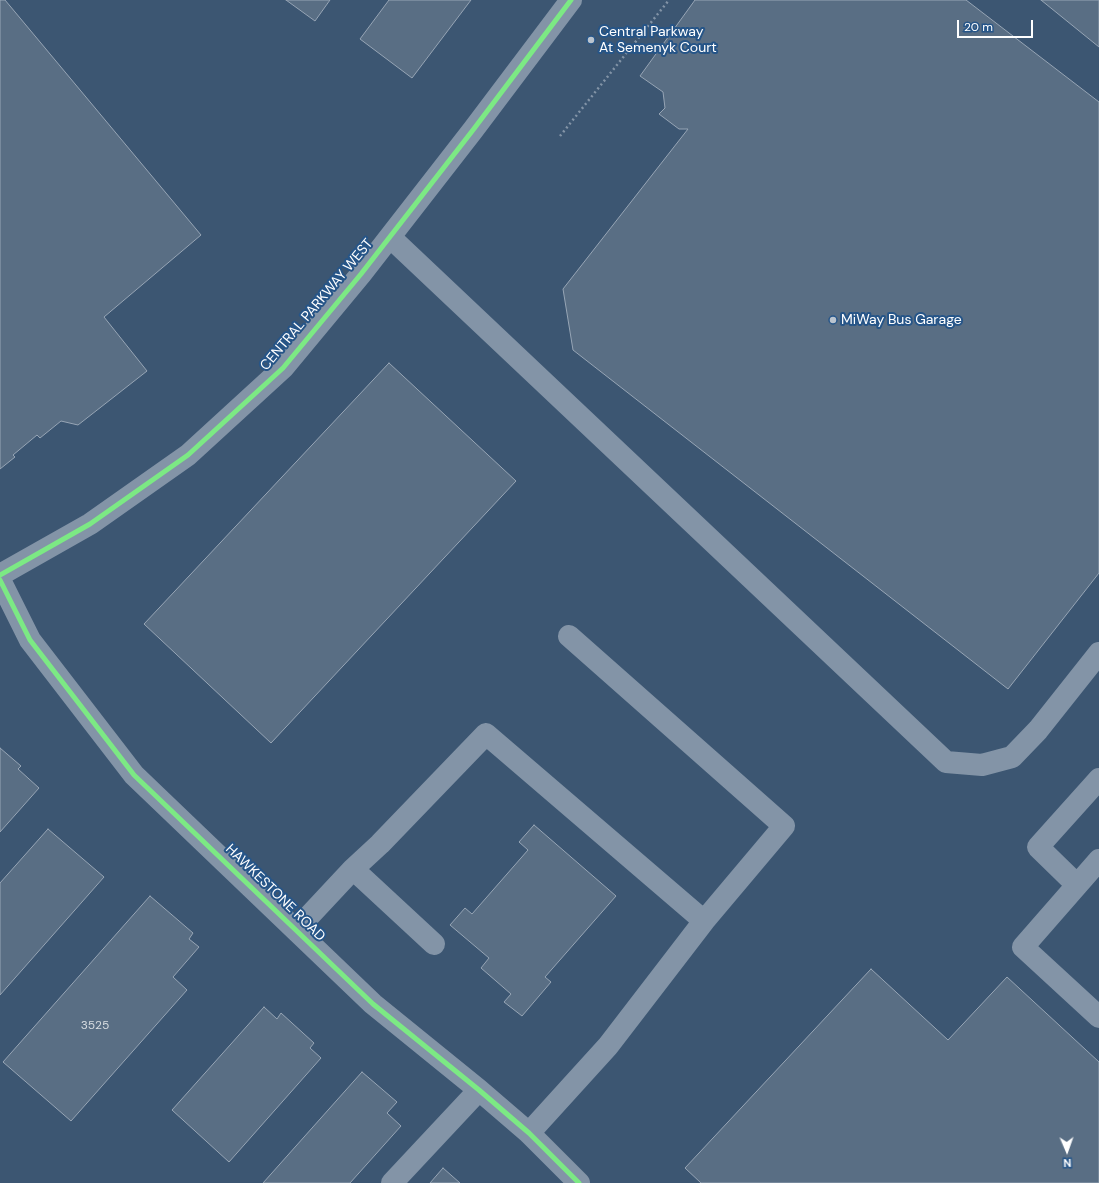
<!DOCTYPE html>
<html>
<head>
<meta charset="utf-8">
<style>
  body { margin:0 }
  #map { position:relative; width:1099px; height:1183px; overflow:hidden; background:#3c5672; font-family:"DM Sans",sans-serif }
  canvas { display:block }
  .north { position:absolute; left:1047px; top:1131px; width:40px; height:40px; -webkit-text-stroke:3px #265588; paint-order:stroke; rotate:178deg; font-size:11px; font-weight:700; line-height:16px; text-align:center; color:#fff }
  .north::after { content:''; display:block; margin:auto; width:14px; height:18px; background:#fff; clip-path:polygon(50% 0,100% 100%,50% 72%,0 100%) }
  .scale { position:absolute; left:957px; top:20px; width:76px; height:18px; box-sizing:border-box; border:2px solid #fff; border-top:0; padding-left:5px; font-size:12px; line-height:14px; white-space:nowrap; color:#fff; -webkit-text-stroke:3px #265588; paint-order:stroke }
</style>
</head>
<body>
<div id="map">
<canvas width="1099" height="1183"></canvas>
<div class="north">N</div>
<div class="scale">20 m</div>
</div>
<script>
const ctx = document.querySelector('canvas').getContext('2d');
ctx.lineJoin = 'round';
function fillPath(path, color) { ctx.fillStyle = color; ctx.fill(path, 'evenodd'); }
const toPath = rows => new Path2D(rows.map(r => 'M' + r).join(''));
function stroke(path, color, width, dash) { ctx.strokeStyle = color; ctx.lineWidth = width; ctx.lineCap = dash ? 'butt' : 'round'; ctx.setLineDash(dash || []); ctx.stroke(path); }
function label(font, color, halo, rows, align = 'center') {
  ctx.font = font + ' "DM Sans",sans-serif'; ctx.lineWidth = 4; ctx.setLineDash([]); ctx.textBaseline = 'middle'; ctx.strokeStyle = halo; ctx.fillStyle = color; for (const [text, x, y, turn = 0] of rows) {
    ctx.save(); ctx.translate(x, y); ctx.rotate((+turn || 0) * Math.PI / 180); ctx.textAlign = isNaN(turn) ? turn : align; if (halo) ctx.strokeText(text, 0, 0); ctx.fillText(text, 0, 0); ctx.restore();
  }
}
const building = toPath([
  [0,0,5,0,201,235,104,317,147,371,78,425,61,421,40,438,37,435,13,455,15,457,0,469,0,0],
  [286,0,330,0,315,21,286,0],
  [389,0,471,0,412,78,360,39,389,0],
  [695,0,966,0,1099,102,1099,573,1008,689,573,350,563,289,688,129,679,129,659,114,665,108,663,92,640,76,695,0],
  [1041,0,1099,0,1099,47,1041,0],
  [389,363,516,481,271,743,144,624,389,363],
  [0,748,21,766,18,769,39,788,0,832,0,748],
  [534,825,616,896,545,977,551,982,522,1016,504,1002,511,994,481,968,489,958,450,925,465,908,472,914,528,850,519,842,534,825],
  [48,829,104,877,0,995,0,883,48,829],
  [150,896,193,933,189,939,199,947,173,977,187,990,71,1121,3,1062,150,896],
  [871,969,948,1040,1007,977,1099,1062,1099,1183,701,1183,685,1168,871,969],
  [264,1007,277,1019,281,1013,314,1043,310,1048,321,1058,229,1162,172,1110,264,1007],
  [362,1072,397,1102,387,1113,401,1126,350,1183,263,1183,362,1072],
  [443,1168,460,1183,430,1183,443,1168]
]);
fillPath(building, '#596e84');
stroke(building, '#97a5b5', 1);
stroke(toPath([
  [560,136,669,0]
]), '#8394a7', 2.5, [2, 3]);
stroke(toPath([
  [390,237,946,762,982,765,1012,757,1038,730,1099,653],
  [0,575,90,524,188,455,283,368,361,274,473,130,571,0],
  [0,580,30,640,134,775,373,1004,479,1090,529,1133,579,1183],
  [569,636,784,826,704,921],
  [1099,860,1023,947,1099,1017],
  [353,869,380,844,486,734,704,921,608,1046,529,1133],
  [1077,885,1038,847,1099,779],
  [296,930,353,869,434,944],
  [392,1183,479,1090]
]), '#8394a7', 22);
stroke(toPath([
  [0,575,90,524,188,455,283,368,361,274,473,130,571,0],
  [0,580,30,640,134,775,373,1004,479,1090,529,1133,579,1183]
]), '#7ce984', 5);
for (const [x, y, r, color] of [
  [591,40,4,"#bbc4ce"],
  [833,320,4,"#bbc4ce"]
]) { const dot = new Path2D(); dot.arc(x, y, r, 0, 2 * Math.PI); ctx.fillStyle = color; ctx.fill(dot); stroke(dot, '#265588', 1.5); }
label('12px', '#d6dbe0', null, [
  ["3525",95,1026]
]);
label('14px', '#fff', '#265588', [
  ["Central Parkway",599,32],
  ["At Semenyk Court",599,48],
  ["MiWay Bus Garage",841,320]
], 'left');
label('14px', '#fff', '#265588', [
  ["CENTRAL PARKWAY WEST",317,305,-50],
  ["HAWKESTONE ROAD",275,893,44]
]);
</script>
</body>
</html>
